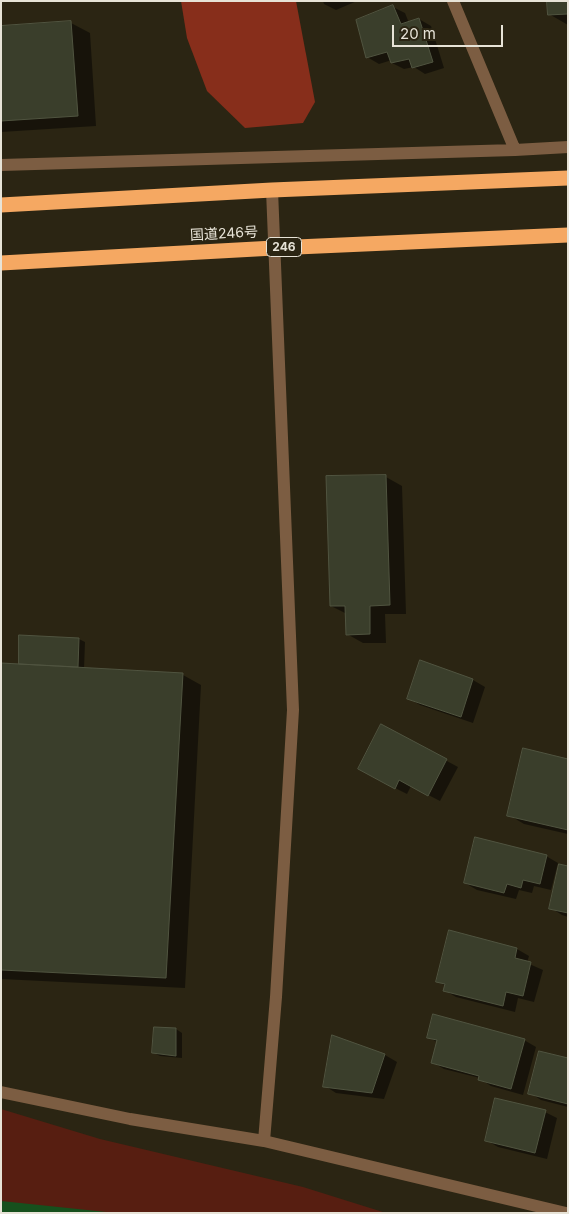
<!DOCTYPE html>
<html>
<head>
<meta charset="utf-8">
<style>
	body { margin:0 }
	#map { position:relative; width:569px; height:1214px; overflow:hidden; background:#2b2513; font-family:Inter,sans-serif }
	canvas { display:block }
	.frame { position:absolute; inset:0; border:2px solid #e7e3d7; pointer-events:none }
	.scale { position:absolute; left:392px; top:25px; width:111px; height:22px; box-sizing:border-box; border:2px solid #e7e3d7; border-top:0; padding-left:6px; font-size:15px; line-height:18px; white-space:nowrap; color:#e7e3d7; -webkit-text-stroke:4px #2b2513; paint-order:stroke }
</style>
</head>
<body>
<div id="map">
<canvas width="569" height="1214"></canvas>
<div class="frame"></div>
<div class="scale">20 m</div>
</div>
<script>
const context = document.querySelector('canvas').getContext('2d');
context.lineJoin = 'round';
function paint(path, color) { context.fillStyle = color; context.fill(path, 'evenodd'); }
function stroke(path, color, width, dash) { context.strokeStyle = color; context.lineWidth = width; context.lineCap = dash ? 'butt' : 'round'; context.setLineDash(dash || []); context.stroke(path); }
function write(font, color, halo, rows, align = 'center') {
  context.font = font + ' Inter,"Noto Sans JP",sans-serif'; context.lineWidth = 4; context.setLineDash([]); context.textBaseline = 'middle'; context.strokeStyle = halo; context.fillStyle = color; for (const [text, x, y, turn = 0] of rows) {
    context.save(); context.translate(x, y); context.rotate((+turn || 0) * Math.PI / 180); context.textAlign = isNaN(turn) ? turn : align; if (halo) context.strokeText(text, 0, 0); context.fillText(text, 0, 0); context.restore();
  }
}
const green = new Path2D(`
	M1,1109l99,30 203,48 83,26h-385z`);
const forest = new Path2D(`
	M181,1h115l19,101 -12,21 -58,5 -38,-37 -20,-53z`);
const water = new Path2D(`
	M1,1201l115,12h-115z`);
const shadow = new Path2D(`
	M323,1h34l-21,9 -12,-6z
	M568,1v24l-19,-11z
	M393,7l12,6 4,10 10,-4 12,7 13,42 -19,6 -11,-7 -10,2 -12,-6v-3l-13,4 -12,-7z
	M71,23l19,10 6,93 -95,6v-105z
	M386,477l16,9 4,128h-21l1,29h-23l-16,-9v-20l-16,-8z
	M21,636l58,3 6,3 -1,27 99,6 18,10 -16,303 -184,-9v-315l19,1z
	M421,662l52,18 12,7 -12,36 -53,-18 -12,-7z
	M382,726l76,41 -18,34 -29,-15 -4,8 -36,-18z
	M568,760v74l-44,-10 -15,-9z
	M546,856l12,7 -7,27 -17,-4 -2,7 -13,-3 -3,9 -39,-9 -12,-7z
	M568,867v50l-6,-2 -11,-7z
	M450,931l67,18 12,7 -2,7 16,7 -9,32 -16,-4 -3,14 -59,-15 -12,-7 2,-4 -9,-5z
	M176,1029l6,4v25l-22,-2 -6,-3z
	M333,1037l52,18 12,7 -13,37 -48,-6 -11,-7z
	M428,1037l96,3 12,7 -13,48 -32,-9 -11,-7v-1l-36,-9 -12,-7 5,-20z
	M568,1059v48l-27,-7 -11,-7z
	M545,1112l12,6 -10,41 -49,-12 -12,-7z`);
const building = new Path2D(`
	M547,1h21v13l-20,1z
	M393,5l8,19 18,-6 14,44 -21,6 -3,-9 -18,4 -4,-11 -21,6 -10,-38z
	M71,21l7,95 -77,5v-95z
	M386,475l4,130 -20,1v28l-24,1 -1,-29h-15l-4,-130z
	M19,635l60,3 -1,29 -59,-3z
	M420,660l53,19 -12,38 -54,-18z
	M1,663l182,10 -17,305 -165,-8z
	M381,724l66,35 -19,37 -29,-16 -4,9 -37,-20z
	M523,748l45,11v71l-61,-14z
	M475,837l72,18 -7,29 -17,-4 -2,8 -14,-4 -3,9 -40,-10z
	M559,864l9,2v47l-19,-4z
	M449,930l68,18 -2,10 16,4 -8,34 -17,-4 -3,14 -60,-15 2,-7 -9,-2z
	M433,1014l92,25 -14,50 -33,-9 1,-4 -48,-13 6,-23 -10,-2z
	M154,1027l22,1v28l-24,-3z
	M332,1035l53,19 -13,39 -49,-6z
	M539,1051l29,7v46l-40,-10z
	M495,1098l51,12 -11,43 -50,-12z`);
const minor = new Path2D(`
	M453,1l62,149
	M1,165l514,-15 53,-3
	M1,1092l129,27 134,22 302,72
	M264,1141l12,-144 17,-287 -21,-520`);
const highway = new Path2D(`
	M1,205l271,-15 296,-12
	M1,263l273,-15 294,-13`);
const shields = [
	[284,247,35]
];
const shieldNames = [
	["246",284,247]
];
const streetNames = [
	["国道246号",224,234,-3]
];
paint(green, '#571e11');
paint(forest, '#872e1b');
paint(water, '#16501d');
paint(shadow, '#0007');
paint(building, '#3a3e2b');
stroke(building, '#505440', 1);
stroke(minor, '#7c5d42', 12);
stroke(highway, '#f5a862', 15);
for (const [x, y, w] of shields) { const box = new Path2D(); box.roundRect(x - w / 2, y - 9.5, w, 19, 4); context.fillStyle = '#2b2513'; context.fill(box); stroke(box, '#e7e3d7', 1); }
write('bold 12px', '#e7e3d7', null, shieldNames);
write('14px', '#e7e3d7', '#2b2513', streetNames);
</script>
</body>
</html>
